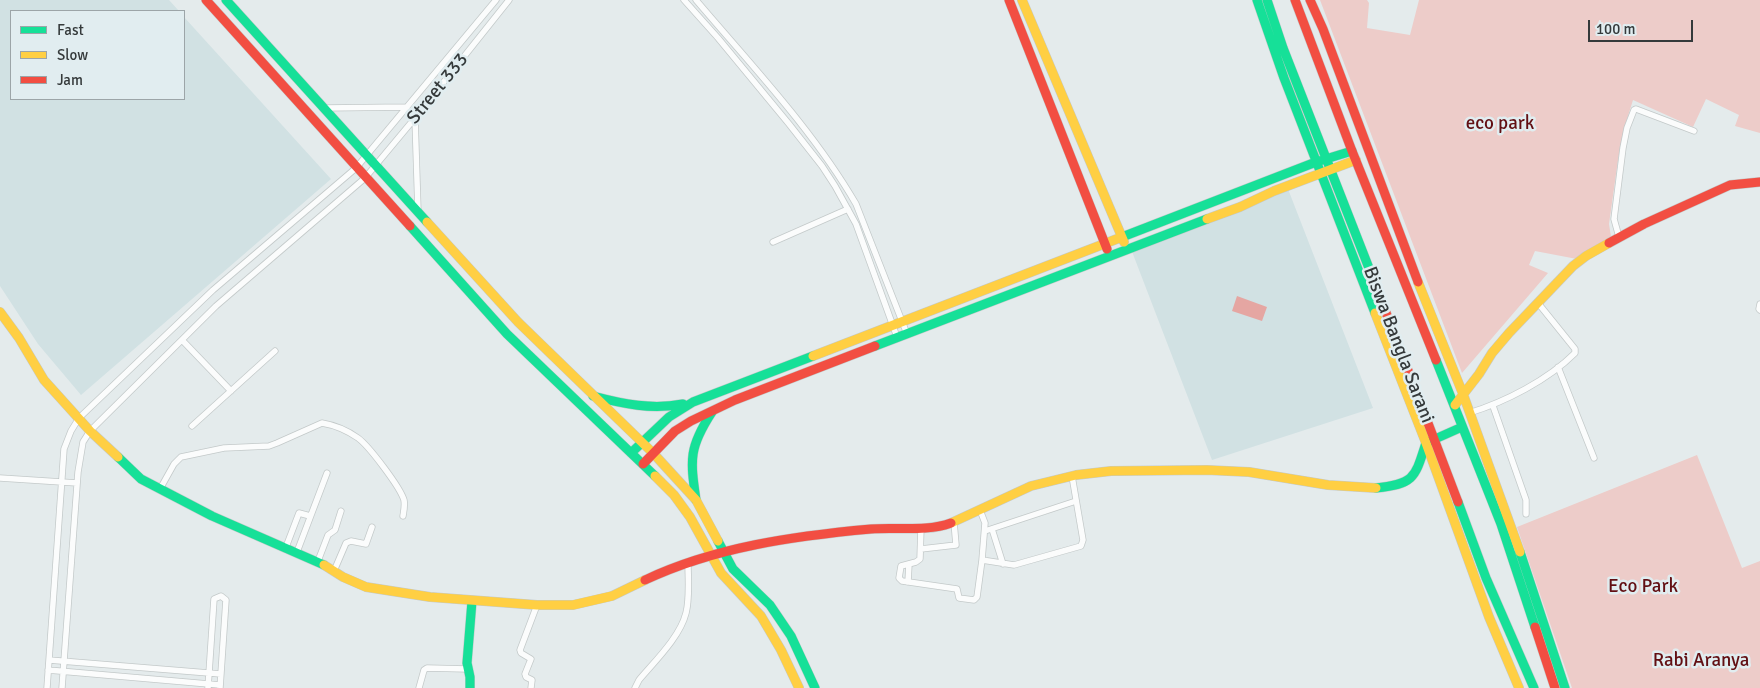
<!DOCTYPE html>
<html>
<head>
<meta charset="utf-8">
<style>
	body { margin:0 }
	#map { position:relative; width:1760px; height:688px; overflow:hidden; background:#e4ebec; font-family:Signika,sans-serif }
	canvas { display:block }
	.legend { position:absolute; left:10px; top:10px; width:175px; height:90px; box-sizing:border-box; background:#e1edf0; border:1px solid #9ca5a8; margin:0; padding:6px 9px; list-style:none; font-size:15px; color:#353a3b }
	.legend li { display:flex; align-items:center; gap:10px; height:25px }
	.legend b { width:25px; border:1px solid #9ca5a8 }
	.scale { position:absolute; left:1588px; top:20px; width:105px; height:22px; box-sizing:border-box; border:2px solid #353a3b; border-top:0; padding-left:6px; font-size:15px; line-height:18px; white-space:nowrap; color:#353a3b; -webkit-text-stroke:4px #e1edf0; paint-order:stroke }
</style>
</head>
<body>
<div id="map">
<canvas width="1760" height="688"></canvas>
<ul class="legend">
<li><b style="height:6px;background:#16e098"></b>Fast</li>
<li><b style="height:6px;background:#ffcf43"></b>Slow</li>
<li><b style="height:6px;background:#f24e42"></b>Jam</li>
</ul>
<div class="scale">100 m</div>
</div>
<script>
const context = document.querySelector('canvas').getContext('2d');
context.lineJoin = 'round';
function paint(path, color) { context.fillStyle = color; context.fill(path, 'evenodd'); }
function stroke(path, color, width, dash) { context.strokeStyle = color; context.lineWidth = width; context.lineCap = dash ? 'butt' : 'round'; context.setLineDash(dash || []); context.stroke(path); }
function write(font, color, halo, rows, align = 'center') {
  context.font = font + ' Signika,sans-serif'; context.lineWidth = 5; context.setLineDash([]); context.textBaseline = 'middle'; context.strokeStyle = halo; context.fillStyle = color; for (const [text, x, y, turn = 0] of rows) {
    context.save(); context.translate(x, y); context.rotate((+turn || 0) * Math.PI / 180); context.textAlign = isNaN(turn) ? turn : align; if (halo) context.strokeText(text, 0, 0); context.fillText(text, 0, 0); context.restore();
  }
}
const built = new Path2D(`
	M0,0h169l10,11h-168v88h173v-82l147,162 -250,216 -43,-51 -38,-58z
	M1288,189l85,219 -161,52 -81,-211z`);
const green = new Path2D(`
	M1320,0h47l2,3 -2,25 43,7 9,-35h341v133l-25,-7 4,-11 -33,-16 -13,28 -60,-27 -9,29 -6,31 -9,64 2,13 -34,22 -42,-8 -6,14 19,8 -86,100z
	M1697,455l45,113 18,-7v127h-188l-55,-161z`);
const water = new Path2D(`
	M1237,296l30,11 -5,14 -30,-10z`);
const street = new Path2D(`
	M684,0l34,38 71,86 33,42 13,20 21,38 41,113
	M696,0c56,66 117,130 160,204l51,130
	M324,108l83,-1
	M415,118l3,93
	M1619,237l-5,-18 9,-71 4,-20 7,-18 2,-1 58,22
	M773,242l75,-33
	M1760,304l-1,5 1,1
	M182,340l49,51
	M1558,367l36,91
	M1493,406l33,94v14
	M1469,413c36,-11 79,-33 106,-60v-4l-37,-46
	M192,426l83,-75
	M0,478l77,5
	M160,489l14,-25 7,-7 43,-9 45,-2 8,-3 45,-20c12,2 26,8 36,15 11,8 42,49 46,62 1,6 0,10 -1,16
	M980,510l5,13 -3,37 32,5 67,-19 2,-6 -11,-64
	M921,528l-1,31 -4,3 -15,4 -2,12 3,3 55,8 2,9 15,2 3,-3 5,-37
	M992,529l11,35
	M985,531l91,-30
	M286,547l13,-34 11,3
	M921,549l35,-4 -2,-23
	M297,552l30,-79
	M318,561l10,-26 7,-5 6,-19
	M334,571l12,-28 5,-2 15,3 6,-17
	M908,582l1,-18
	M49,660l172,14
	M48,670l172,15
	M47,688l17,-239 7,-18 8,-13 134,-128 143,-122 140,-168
	M62,688l16,-216 5,-30 7,-11 126,-125 149,-128 50,-60 94,-118
	M208,688l6,-89 7,-3 5,4 -6,88
	M419,688l5,-18 3,-2 40,1
	M531,688l1,-8 -6,-3 -1,-3 6,-15 -10,-6 -1,-3 17,-45
	M635,688l4,-8c16,-19 41,-43 47,-67 4,-15 2,-35 2,-51`);
const fast = new Path2D(`
	M226,0l201,222
	M1257,0l27,78 91,235
	M1267,0l16,48 91,233
	M410,226l97,108 148,142
	M1122,237l194,-75 36,-11
	M875,346l332,-127
	M1436,360l65,164 34,103
	M593,396c30,8 59,14 90,8
	M631,453l38,-36 24,-15 120,-46
	M118,457l23,22 71,37 112,49
	M1376,488c39,-4 39,-11 50,-45l36,-16
	M696,500c-6,-41 -7,-53 16,-88
	M1458,502l28,76 48,110
	M718,541l15,28 37,36 21,31 24,52
	M1520,552l45,136
	M470,688v-11l-3,-14 5,-62`);
const slow = new Path2D(`
	M1022,0l102,242
	M1207,219l33,-12 34,-16 82,-31
	M427,222l91,100 135,131 43,47 22,41
	M1418,282l45,112 57,158
	M0,312l19,26 25,42 46,51 28,26
	M1375,313l51,130 63,174 30,71
	M813,356l309,-119
	M1455,405l24,-31 13,-21 17,-20 64,-67 13,-10 23,-13
	M655,476l19,19 16,22 31,56 40,43 20,34 18,38
	M951,523l80,-37 45,-11 35,-4 96,-1 42,2 79,13 48,3
	M324,565l19,12 23,10 64,10 107,8h36l39,-9 33,-16`);
const jam = new Path2D(`
	M206,0l204,226
	M1009,0l98,249
	M1295,0l57,151 84,209
	M1310,0l13,29 95,253
	M1609,243l35,-19 86,-39 30,-3
	M1374,281l84,221
	M643,464l32,-33 16,-10 44,-21 140,-54
	M645,580c70,-33 149,-44 226,-51 26,-2 56,3 80,-6
	M1535,627l20,61`);
const streetNames = [
	["Street 333",438,89,-51],
	["Biswa Bangla Sarani",1398,345,69]
];
const parkNames = [
	["eco park",1500,124],
	["Eco Park",1643,587],
	["Rabi Aranya",1701,661]
];
paint(built, '#d1e1e3');
paint(green, '#edccc9');
paint(water, '#e5a6a2');
stroke(street, '#c3c9c9', 7);
stroke(fast, '#c3c9c9', 10);
stroke(slow, '#c3c9c9', 10);
stroke(jam, '#c3c9c9', 10);
stroke(street, '#fbfcfc', 5.5);
stroke(fast, '#16e098', 9);
stroke(slow, '#ffcf43', 9);
stroke(jam, '#f24e42', 9);
write('19px', '#353a3b', '#e1edf0', streetNames);
write('19px', '#620f13', '#e1edf0', parkNames);
</script>
</body>
</html>
